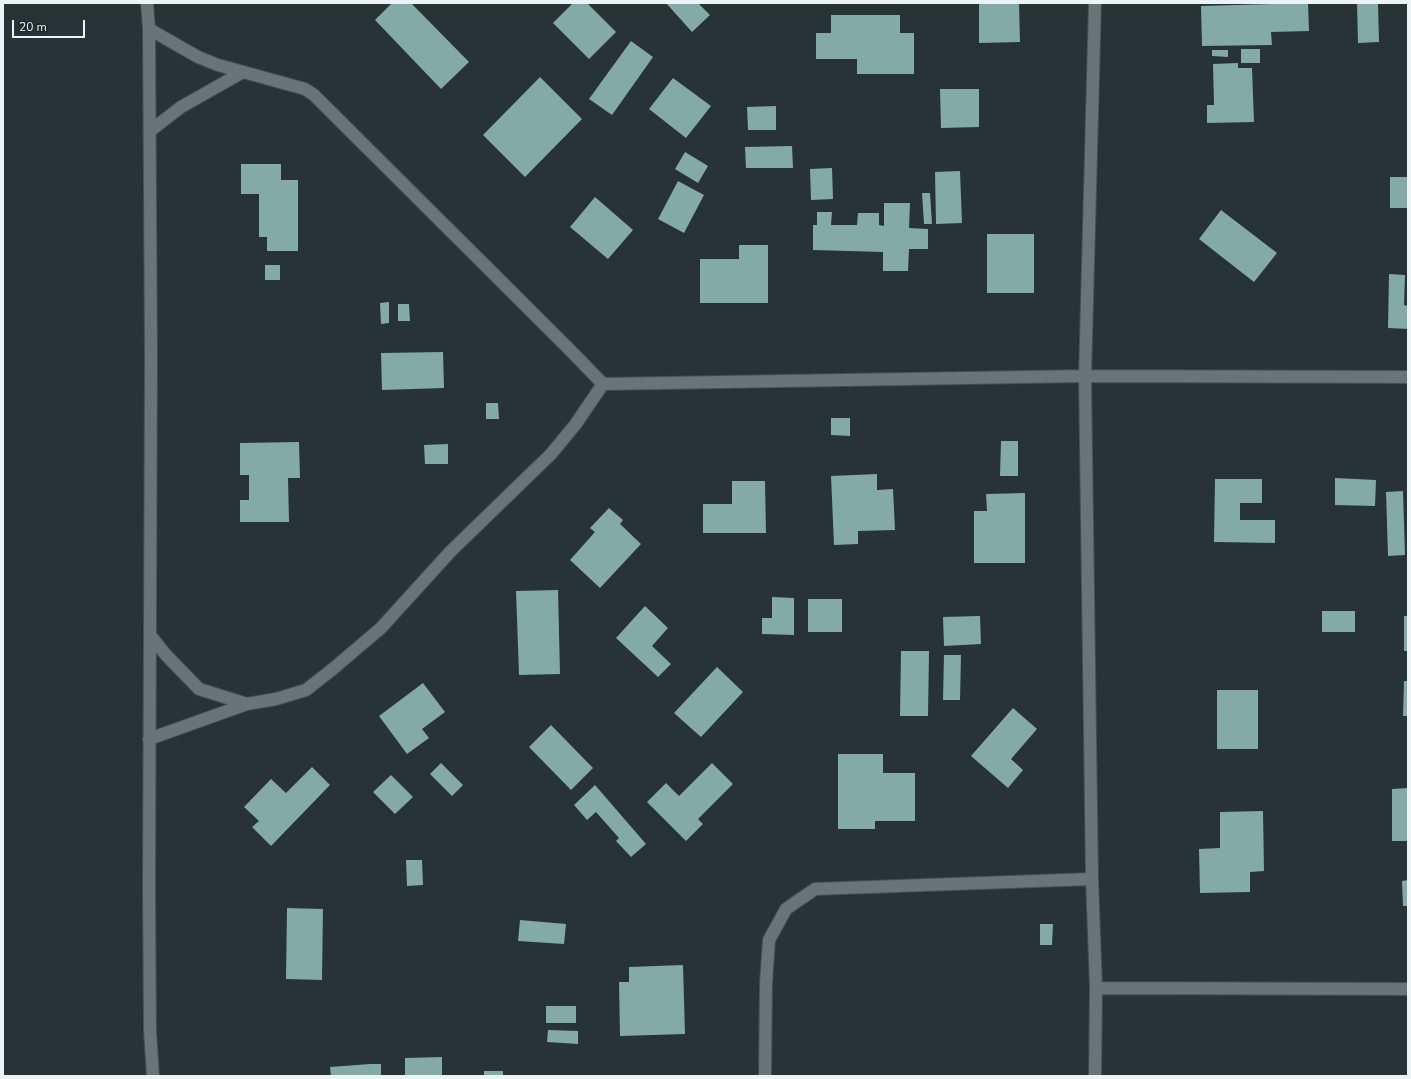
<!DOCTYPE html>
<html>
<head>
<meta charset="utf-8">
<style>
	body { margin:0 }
	#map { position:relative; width:1411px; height:1079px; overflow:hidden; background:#283335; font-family:"Nunito Sans",sans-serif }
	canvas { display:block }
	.frame { position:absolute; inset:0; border:4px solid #ecf3f4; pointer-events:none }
	.scale { position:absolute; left:12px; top:20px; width:73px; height:18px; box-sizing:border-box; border:2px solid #ecf3f4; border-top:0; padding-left:5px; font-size:12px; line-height:14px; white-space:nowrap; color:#ecf3f4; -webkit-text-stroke:3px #1f292b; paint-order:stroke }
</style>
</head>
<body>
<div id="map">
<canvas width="1411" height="1079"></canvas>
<div class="frame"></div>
<div class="scale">20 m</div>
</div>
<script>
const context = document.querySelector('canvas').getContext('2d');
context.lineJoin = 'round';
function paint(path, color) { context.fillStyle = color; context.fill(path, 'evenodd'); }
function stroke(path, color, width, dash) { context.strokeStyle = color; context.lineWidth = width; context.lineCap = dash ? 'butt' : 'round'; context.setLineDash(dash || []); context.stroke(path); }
const building = new Path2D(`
	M392,3h19l58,59 -28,27 -66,-69z
	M573,3h14l29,29 -27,27 -36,-36z
	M666,3h32l12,12 -18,17z
	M979,3h40l1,39 -41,1z
	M1308,3l1,28 -38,1 1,13 -70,1 -1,-40z
	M1357,3h21l1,39 -21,1z
	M831,15h69v18h14v41h-57v-15h-41v-26h15z
	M631,41l22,16 -41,58 -23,-16z
	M1241,49h19v14h-19z
	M1212,50h16v7l-16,-1z
	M1238,63v5h14l2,54 -47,1v-18h7l-1,-41z
	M540,77l42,42 -57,58 -42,-42z
	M673,78l38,28 -25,32 -37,-29z
	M940,89h39v38l-38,1z
	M776,106v24h-28l-1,-23z
	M792,146l1,22h-47l-1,-21z
	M685,152l23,14 -10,17 -23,-14z
	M241,164h40v16h17v71h-31v-14h-8v-43h-18z
	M832,168l1,31 -22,1 -1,-31z
	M960,171l2,52 -26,1 -1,-52z
	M1390,177h18v31h-18z
	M678,181l26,14 -20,38 -26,-14z
	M922,193h8l2,31h-8z
	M595,197l38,33 -25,29 -38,-32z
	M884,203h26l-1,25 19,1v20h-19l-1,22h-25v-19l-70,-2v-25h4v-13h15l-1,13h26l1,-12h21v12l5,1z
	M1221,210l56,43 -23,29 -55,-43z
	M987,234h47v59h-47z
	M739,245h29v58h-68v-44h39z
	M265,265h15v15h-15z
	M1389,274l16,1 -1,30 4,1v23l-20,-1z
	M389,302v21l-8,1 -1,-21z
	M398,304h11l1,17h-12z
	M443,352l1,36 -62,2 -1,-37z
	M486,403h12l1,16h-13z
	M831,418h19v18l-19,-1z
	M1001,441h17v35h-18z
	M299,442l1,36h-12l1,44h-49v-22h9v-25h-9v-32z
	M448,444v20h-23l-1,-19z
	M877,474v16l16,-1 2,41 -37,1v13l-24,1 -3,-69z
	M1335,478l41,2 -1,26 -40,-1z
	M1215,479h47v24h-22v17h35v23l-61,-1z
	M732,481h33l1,52h-63v-29h29z
	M1403,491l2,64 -17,1 -2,-64z
	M1025,493v70h-51v-52h13l-1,-17z
	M609,508l14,12 -3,4 21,20 -41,44 -30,-28 25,-28 -5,-4z
	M558,590l2,84 -41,1 -3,-84z
	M772,597l22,1v37l-32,-1v-16h10z
	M808,599h34v33h-34z
	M645,606l23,22 -16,18 19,18 -13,13 -42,-39z
	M1322,611h33v21h-33z
	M980,616l1,28 -37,2 -1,-29z
	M1404,616h4v35h-4z
	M901,651h28l-1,65h-28z
	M944,655h17l-1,45h-17z
	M717,667l26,25 -42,45 -27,-24z
	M1404,681h4v35h-5z
	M423,683l22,29 -23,17 7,9 -22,16 -28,-38z
	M1217,690h41v59h-41z
	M1013,708l24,21 -26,30 12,11 -15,18 -37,-32z
	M551,725l42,43 -22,22 -42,-43z
	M838,754h45v19h32v48h-40v8h-37z
	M441,763l22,22 -11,11 -22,-22z
	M712,763l21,21 -35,35 5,5 -17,17 -39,-39 19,-19 13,13z
	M312,767l18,18 -59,61 -19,-19 7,-6 -15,-14 27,-28 15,14z
	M391,775l22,22 -18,17 -22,-22z
	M595,785l51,59 -15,13 -15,-16 3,-3 -23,-26 -9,8 -13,-15z
	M1408,788v53h-16v-52z
	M1263,811l1,60 -14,1v20l-50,1 -1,-44 21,-1v-36z
	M406,860h16l1,25 -16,1z
	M1408,880v26h-5l-1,-25z
	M287,908l36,1 -1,71 -36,-1z
	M520,920l46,4 -2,20 -46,-3z
	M1040,924h13l-1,21h-12z
	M683,965l2,69 -65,2 -1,-54h10v-15z
	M546,1006h30v17h-30z
	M548,1030l30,1v13l-31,-2z
	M442,1057v19h-37v-18z
	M370,1064h11v12h-50l-1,-9z
	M484,1071h19v5h-19z`);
const minor = new Path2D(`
	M147,3l2,26 2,329 -2,531 1,142 3,45
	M149,29l49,28 20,8 87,24 9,6 255,254 34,35 482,-8 323,1
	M150,131l31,-24 62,-35
	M150,635l16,20 33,34 48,15
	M149,739l98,-35 29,-5 30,-9 28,-22 47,-40 69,-76 101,-98 24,-29 28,-41
	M1096,988l312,1
	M765,1076l1,-93 3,-43 17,-31 29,-20 277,-10
	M1095,1076l1,-88 -4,-109 -7,-503 10,-373`);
paint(building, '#83aaa5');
stroke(minor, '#464f50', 14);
stroke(minor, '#687476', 12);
</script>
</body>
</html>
